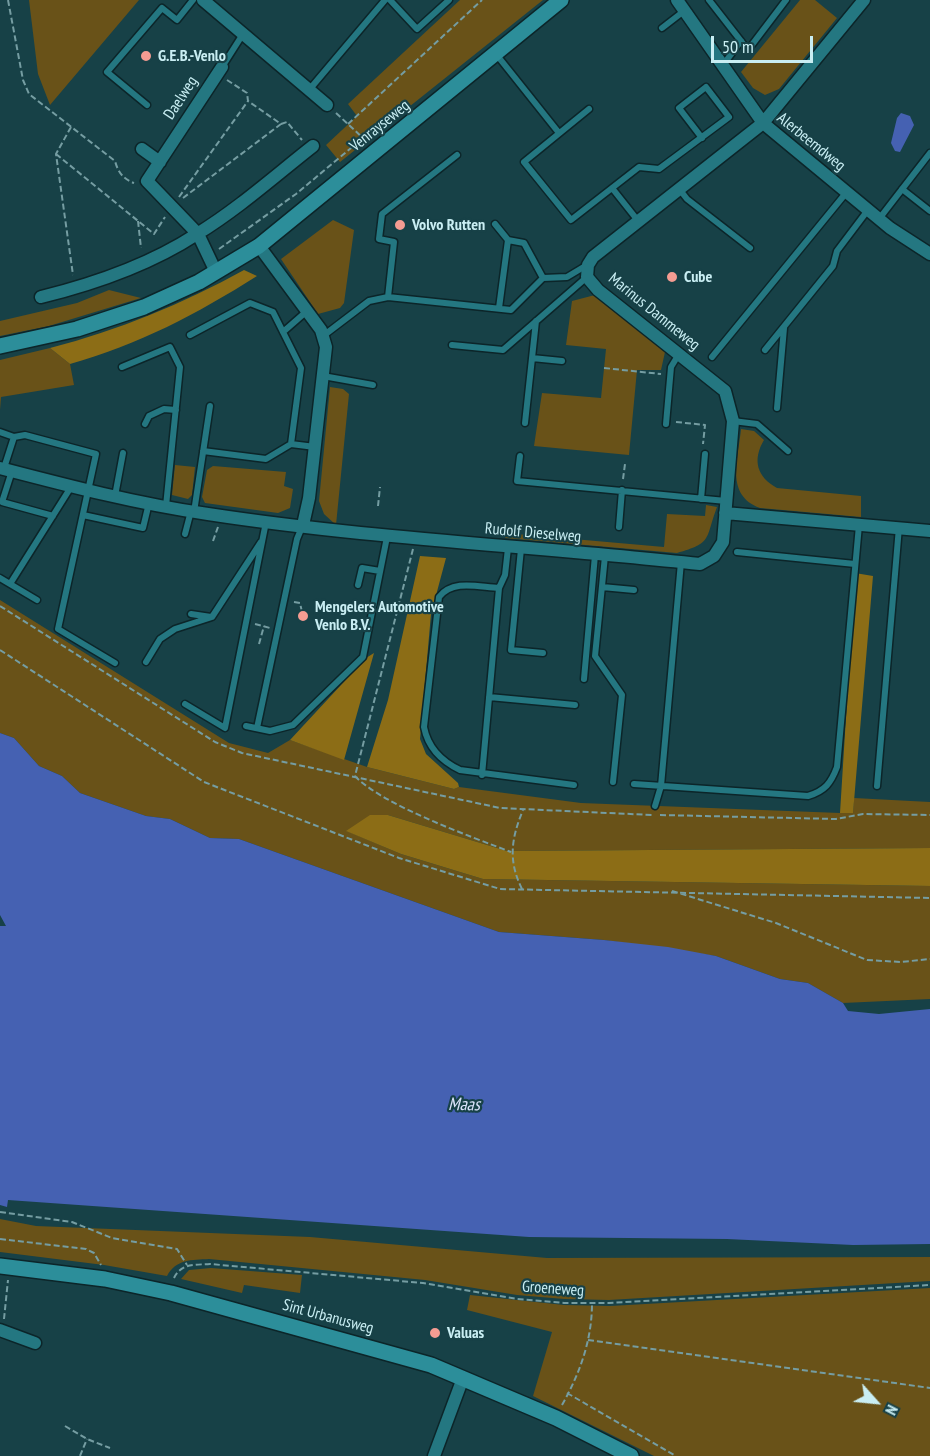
<!DOCTYPE html>
<html>
<head>
<meta charset="utf-8">
<style>
	body { margin:0 }
	#map { position:relative; width:930px; height:1456px; overflow:hidden; background:#174147; font-family:"PT Sans Narrow",sans-serif }
	canvas { display:block }
	.north { position:absolute; left:846px; top:1372px; width:60px; height:60px; -webkit-text-stroke:4px #174147; paint-order:stroke; rotate:117deg; font-size:16px; font-weight:700; line-height:24px; text-align:center; color:#c9eef3 }
	.north::after { content:''; display:block; margin:auto; width:21px; height:27px; background:#c9eef3; clip-path:polygon(50% 0,100% 100%,50% 72%,0 100%) }
	.scale { position:absolute; left:711px; top:36px; width:102px; height:27px; box-sizing:border-box; border:3px solid #c9eef3; border-top:0; padding-left:8px; font-size:18px; line-height:21px; white-space:nowrap; color:#c9eef3; -webkit-text-stroke:4px #174147; paint-order:stroke }
</style>
</head>
<body>
<div id="map">
<canvas width="930" height="1456"></canvas>
<div class="north">N</div>
<div class="scale">50 m</div>
</div>
<script>
const context = document.querySelector('canvas').getContext('2d');
context.lineJoin = 'round';
function paint(path, color) { context.fillStyle = color; context.fill(path, 'evenodd'); }
function stroke(path, color, width, dash) { context.strokeStyle = color; context.lineWidth = width; context.lineCap = dash ? 'butt' : 'round'; context.setLineDash(dash || []); context.stroke(path); }
function write(font, color, halo, rows, align = 'center') {
  context.font = font + ' "PT Sans Narrow",sans-serif'; context.lineWidth = 4.5; context.setLineDash([]); context.textBaseline = 'middle'; context.strokeStyle = halo; context.fillStyle = color; for (const [text, x, y, turn = 0] of rows) {
    context.save(); context.translate(x, y); context.rotate((+turn || 0) * Math.PI / 180); context.textAlign = isNaN(turn) ? turn : align; if (halo) context.strokeText(text, 0, 0); context.fillText(text, 0, 0); context.restore();
  }
}
const green = new Path2D(`
	M29,0h110l-89,105 -12,-31z
	M460,0h83l-203,162 -14,-17 31,-29 -9,-12z
	M800,0h15l22,18 -58,71 -14,6 -12,-7 -12,-16z
	M333,220l21,10 -10,73 -4,5 -22,6 -37,-55z
	M109,290l32,8 -92,28 -49,10v-15l77,-18z
	M595,295l70,57 -4,18h-24l-8,85 -95,-9 8,-53 59,5 5,-49 -40,-4 6,-44z
	M50,348l20,16 4,21 -73,12 -1,13v-50z
	M330,387l13,2 6,5 -13,131 -12,-11 -5,-13z
	M741,429l13,2 10,9c-12,20 -7,37 13,48l84,8v21l-101,-9c-35,-13 -22,-48 -19,-79z
	M175,465l20,2 -3,28 -4,4 -16,-4z
	M213,466l73,6 -2,14 9,3 -3,19 -12,5 -73,-10 -3,-6 5,-27z
	M706,505l11,2c-12,32 -4,36 -40,46l-172,-15v-5l159,14 3,-33 38,2z
	M0,600l229,143 39,10 22,-13 77,27 87,22 5,-2 122,16 259,10h13l1,-15 76,4v46l-423,3 -119,-36 -41,16 54,23 82,25 447,7v113l-87,4 -35,-20 -28,-4 -64,-23 -112,-16 -105,-8 -260,-93 -29,-1 -40,-19 -24,-3 -66,-23 -18,-17 -23,-10 -25,-28 -14,-5z
	M0,1219l36,7 274,11 237,21 383,-1v24l-321,19 -45,-1 -47,-4 -92,-15 -216,-21c-17,1 -33,0 -42,17l-63,-11 -104,-13z
	M211,1268l91,7 -2,18 -56,-8 -2,8 -61,-14 8,-9z
	M930,1288v168h-276l-121,-60 19,-64 -85,-22 3,-15 94,10 46,1z`);
const forest = new Path2D(`
	M244,270l13,6c-60,38 -119,69 -187,88l-20,-16c69,-18 132,-44 194,-78z
	M420,556l26,2 -15,56 -11,125 6,15 32,29 1,4 -5,2 -87,-22 21,-67z
	M855,573l18,3 -20,237h-13z
	M374,653l-30,107 -54,-20 76,-82z
	M370,815h18l119,36 423,-3v38l-447,-7 -82,-25 -55,-23z`);
const water = new Path2D(`
	M901,113l9,3 4,9 -14,27 -5,-1 -4,-8 6,-25z
	M0,733l14,5 25,28 23,10 18,17 66,23 24,3 40,19 29,1 260,93 105,8 64,7 48,9 64,23 28,4 35,20 5,8 31,3 51,-5v235l-77,1 -126,-6 -198,-2 -521,-37 -1,7 -7,-2v-279h6l-6,-11z`);
const path = new Path2D(`
	M8,0l15,80 6,14 86,67c3,11 8,18 19,22
	M227,80l20,13 1,8 33,23 6,-2 15,18
	M336,113l27,25
	M348,124l134,-124
	M71,127l-15,27 17,121
	M56,154l98,80 11,-17
	M179,197l69,-96
	M183,198l98,-74
	M138,221l3,27
	M219,249l77,-55 67,-56
	M604,368l57,6
	M676,422l29,3 -2,19
	M623,479l2,-15
	M378,506l2,-19
	M213,541l5,-14
	M413,549l-58,227c27,29 117,61 156,76
	M294,602l6,1 2,9
	M0,606l215,136 27,11 258,55 152,7
	M255,624l15,4
	M259,644l5,-18
	M0,650l204,132 195,76 101,31 430,9
	M660,815l176,4 27,-5 67,1
	M522,889c-14,-28 -11,-50 1,-79
	M672,891l104,32 91,37 34,2 29,-3
	M0,1212l72,10 40,16 65,11 10,16
	M0,1239l86,10 8,4 7,12
	M174,1278c7,-15 21,-13 36,-14l213,19 94,16 47,4h45l321,-18
	M4,1319l4,-39
	M588,1340l342,48
	M567,1393l109,63
	M562,1405c18,-32 30,-65 30,-102
	M65,1426l22,13 23,9
	M80,1456l7,-17`);
const lane = new Path2D(`
	M390,0l27,29 32,-29
	M709,0l39,50 38,-50
	M662,28l22,-17
	M496,54l63,79
	M723,65l18,-24
	M222,67l21,-33
	M309,90l76,-90
	M147,105l-40,-33 55,-64 15,12 16,-20
	M589,109l-65,53 47,58 68,-53 20,2 70,-52 -23,-30 -27,21 23,30
	M457,155l-75,59 -3,25 15,3 -6,55 123,13 32,-32 24,-1 20,-12
	M612,188l27,34
	M902,189l28,22
	M680,190l7,9 63,49
	M879,219l51,-66
	M495,224l13,16 16,3 19,35
	M499,308l9,-68
	M283,332l24,-21
	M190,335l60,-32 23,9 28,56 -10,76
	M323,336l46,-35 19,-4
	M452,345l51,5 84,-73
	M765,350l68,-84 4,-15 31,-41
	M712,357l134,-164
	M532,358l30,3
	M122,367l48,-20 10,20 -14,139
	M323,376l50,9
	M777,408l7,-80
	M733,421l24,3 31,27
	M525,423l11,-102
	M145,424l4,-8 15,-7 12,1
	M666,424l5,-57 8,-13
	M0,432l14,5 -10,31
	M14,437l11,-2 71,19 -38,175 57,34
	M203,451l63,8 25,-15 24,3
	M520,456l-3,25 209,20
	M12,471l-10,31 51,14
	M115,496l8,-43
	M701,499l4,-45
	M194,512l16,-106
	M83,515l60,13 6,-25
	M619,527l3,-37
	M185,534l6,-23
	M521,549l-10,101 32,3
	M737,552l118,12
	M605,556l-10,100 27,39 -9,87
	M0,578l37,22
	M10,584l61,-97
	M358,585l4,-17 18,3
	M602,587l32,3
	M499,588c-21,-1 -46,-9 -60,9l-15,130c4,21 17,34 36,43l114,15
	M191,614l20,3
	M146,662l14,-23 15,-10 37,-12 49,-75
	M584,679l11,-124
	M489,697l86,8
	M185,704l40,24 41,-206
	M246,726l24,5 23,-6 70,-68 24,-120
	M257,728l40,-189 5,-12
	M482,775l17,-187 6,-13 3,-27
	M634,784l174,12c17,-5 23,-13 29,-29l22,-242
	M877,786l22,-259
	M655,806l6,-20 20,-224`);
const street = new Path2D(`
	M203,0l124,105
	M677,0l86,123 127,105 40,26
	M142,149l18,13
	M259,246l62,84 5,17 -17,151 -6,27
	M216,272l-18,-38 -51,-53 75,-114
	M41,297c53,-13 110,-33 156,-63 41,-25 79,-59 116,-88
	M0,468c69,18 138,36 208,46 163,25 328,32 492,50l14,-8 9,-14 10,-121 -8,-30 -127,-101 -11,-13 1,-12 5,-8 170,-134 101,-123
	M725,513l205,18
	M0,1330l35,13
	M434,1456l29,-78`);
const secondary = new Path2D(`
	M0,346l77,-17 67,-22 55,-25 60,-36 302,-246
	M0,1266l105,13 66,14 260,72 125,53 75,38`);
const markers = [
	[146,56,6,"#f59c92"],
	[400,225,6,"#f59c92"],
	[672,277,6,"#f59c92"],
	[303,616,6,"#f59c92"],
	[435,1333,6,"#f59c92"]
];
const poiNames = [
	["G.E.B.-Venlo",158,56],
	["Volvo Rutten",412,225],
	["Cube",684,277],
	["Mengelers Automotive",315,607],
	["Venlo B.V.",315,625],
	["Valuas",447,1333]
];
const streetNames = [
	["Daelweg",181,98,-57],
	["Venrayseweg",380,126,-39],
	["Alerbeemdweg",811,142,39],
	["Marinus Dammeweg",654,312,39],
	["Rudolf Dieselweg",533,533,5],
	["Groeneweg",553,1289,4],
	["Sint Urbanusweg",328,1317,15]
];
const waterNames = [
	["Maas",464,1105,1]
];
paint(green, '#695218');
paint(forest, '#8c6d16');
paint(water, '#4561b2');
stroke(lane, '#0c2529', 9);
stroke(street, '#0c2529', 15);
stroke(secondary, '#0c2529', 18);
stroke(path, '#759da2', 2, [6, 3]);
stroke(lane, '#247781', 6);
stroke(street, '#247781', 12);
stroke(secondary, '#2c8e9a', 15);
for (const [x, y, r, color] of markers) { const dot = new Path2D(); dot.arc(x, y, r, 0, 2 * Math.PI); context.fillStyle = color; context.fill(dot); stroke(dot, '#174147', 2); }
write('bold 16px', '#c9eef3', '#174147', poiNames, 'left');
write('16px', '#c9eef3', '#174147', streetNames);
write('italic 18px', '#d9e2f9', '#174147', waterNames);
</script>
</body>
</html>
